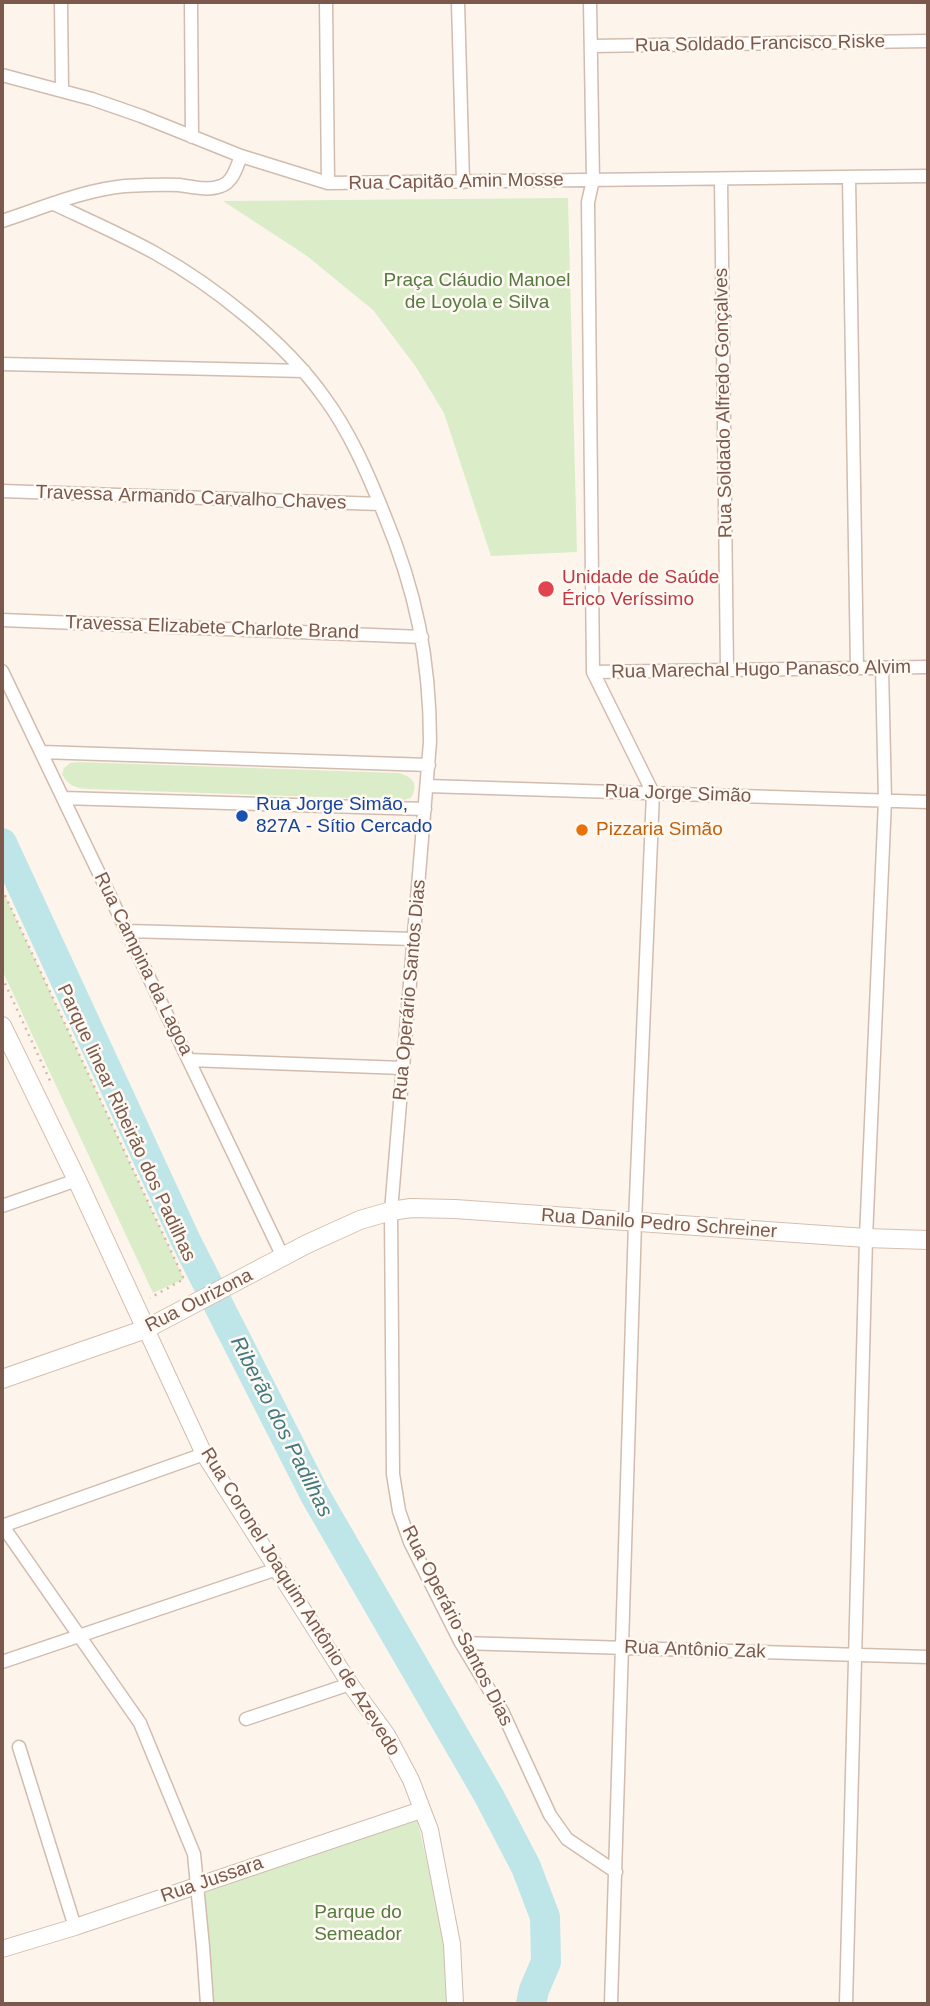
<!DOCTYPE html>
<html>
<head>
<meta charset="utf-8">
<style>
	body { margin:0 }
	#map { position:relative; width:930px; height:2006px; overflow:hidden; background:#fdf5ec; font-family:Arial,sans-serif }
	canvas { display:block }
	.frame { position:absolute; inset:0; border:4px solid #7b594c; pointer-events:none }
</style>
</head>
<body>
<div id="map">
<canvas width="930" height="2006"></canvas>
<div class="frame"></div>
</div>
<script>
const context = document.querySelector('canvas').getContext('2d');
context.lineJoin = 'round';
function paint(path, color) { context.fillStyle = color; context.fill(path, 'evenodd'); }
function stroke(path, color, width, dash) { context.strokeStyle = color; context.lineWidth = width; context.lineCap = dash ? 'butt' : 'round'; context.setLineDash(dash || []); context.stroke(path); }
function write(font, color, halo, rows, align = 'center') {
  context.font = font + ' Arial,sans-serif'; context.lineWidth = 5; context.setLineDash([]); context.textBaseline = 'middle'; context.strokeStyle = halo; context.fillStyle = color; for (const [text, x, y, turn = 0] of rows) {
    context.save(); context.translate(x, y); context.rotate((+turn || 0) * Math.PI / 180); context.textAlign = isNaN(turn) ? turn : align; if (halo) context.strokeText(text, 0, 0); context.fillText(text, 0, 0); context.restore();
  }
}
const green = new Path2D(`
	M568,198l9,354 -86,4 -47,-143 -28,-46 -43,-57 -66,-54 -84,-55z
	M78,762l321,11c14,4 20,11 12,25l-7,2 -316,-11c-12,-1 -20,-3 -26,-15l2,-6 6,-5z
	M2,889l182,390 -31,14 -151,-323z
	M417,1819l26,111 3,30 2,44h-236l-7,-115z`);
const river = new Path2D(`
	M2,843l184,398 129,254 174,301 37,71 19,50 1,45 -12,28 -3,14`);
const path = new Path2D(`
	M2,889l182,390 -34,19
	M2,977l50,108`);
const minor = new Path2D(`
	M61,2l1,89
	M191,2l1,135
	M326,2l2,181
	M458,2l5,180
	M590,2l3,178 -5,22 5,470 60,121 -18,429 -24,782
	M591,46l337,-5
	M2,75l90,24 49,17 100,40 87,27 600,-7
	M849,177l8,491
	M721,179l6,491
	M54,204c34,16 68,31 101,49 59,33 129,88 169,144 26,35 44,77 60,117 32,77 46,145 46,228l-39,469 2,263 6,37 11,31 51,101 41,68 48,104 17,24 49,33
	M2,221c40,-13 81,-31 123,-35 18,-1 37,-2 54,-1 14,2 29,6 42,1 12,-4 16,-20 20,-30
	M2,364l302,7
	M2,491l378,13
	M2,620l420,17
	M2,671l281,586
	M593,672l335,-5
	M41,752l388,13
	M427,786l501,16
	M63,798l362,11
	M127,931l287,8
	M189,1060l214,8
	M2,1206l75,-26
	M2,1525l138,198 54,131 9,93 4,57
	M2,1526l202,-72
	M461,1643l467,14
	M2,1662l275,-93
	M246,1719l104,-35
	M19,1747l56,180
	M846,2004l20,-766 19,-438 -3,-132`);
const tertiary = new Path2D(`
	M146,1329l58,125 146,230 37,51 24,45 19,50 22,114 3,60
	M2,1949l73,-22 346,-117`);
const secondary = new Path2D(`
	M2,1026l75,154 69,149
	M2,1379l144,-50 161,-85 53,-24 31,-9 20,-3 44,1 411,29 62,2`);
const markers = [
	[546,589,9,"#e0444e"],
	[242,816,7,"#1a4fb4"],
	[582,830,7,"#e8710a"]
];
const streetNames = [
	["Rua Soldado Francisco Riske",760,44,-1],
	["Rua Capitão Amin Mosse",456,182,-1],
	["Rua Soldado Alfredo Gonçalves",724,403,-91],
	["Travessa Armando Carvalho Chaves",191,498,2],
	["Travessa Elizabete Charlote Brand",212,628,2],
	["Rua Marechal Hugo Panasco Alvim",761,670,-1],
	["Rua Jorge Simão",678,794,2],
	["Rua Campina da Lagoa",143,964,64],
	["Rua Operário Santos Dias",410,990,-85],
	["Parque linear Ribeirão dos Padilhas",126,1123,65],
	["Rua Danilo Pedro Schreiner",659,1224,4],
	["Rua Ourizona",199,1301,-27],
	["Rua Coronel Joaquim Antônio de Azevedo",300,1602,58],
	["Rua Operário Santos Dias",457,1626,63],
	["Rua Antônio Zak",695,1650,2],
	["Rua Jussara",212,1880,-19]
];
const parkNames = [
	["Praça Cláudio Manoel",477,281],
	["de Loyola e Silva",477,303],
	["Parque do",358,1913],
	["Semeador",358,1935]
];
const healthNames = [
	["Unidade de Saúde",562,578],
	["Érico Veríssimo",562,600]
];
const transitNames = [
	["Rua Jorge Simão,",256,805],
	["827A - Sítio Cercado",256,827]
];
const foodNames = [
	["Pizzaria Simão",596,830]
];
const waterNames = [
	["Riberão dos Padilhas",281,1427,63]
];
paint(green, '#daedc8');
stroke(river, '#bee6e9', 30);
stroke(minor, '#d1bcaf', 15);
stroke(tertiary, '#d1bcaf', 18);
stroke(secondary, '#d7beaf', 20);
stroke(path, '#dab5a4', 2.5, [2, 5]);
stroke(minor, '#fff', 12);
stroke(tertiary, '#fff', 16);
stroke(secondary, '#fff', 18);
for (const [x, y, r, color] of markers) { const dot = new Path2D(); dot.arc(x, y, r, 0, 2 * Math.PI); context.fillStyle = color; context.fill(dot); stroke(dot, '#fff9f3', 2.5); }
write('19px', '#7b594c', '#fff9f3', streetNames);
write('19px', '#567a41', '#fff9f3', parkNames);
write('19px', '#be3a42', '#fff9f3', healthNames, 'left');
write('19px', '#164399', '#fff9f3', transitNames, 'left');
write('19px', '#c56008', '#fff9f3', foodNames, 'left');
write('italic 21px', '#3f797f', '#fff9f3', waterNames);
</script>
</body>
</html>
